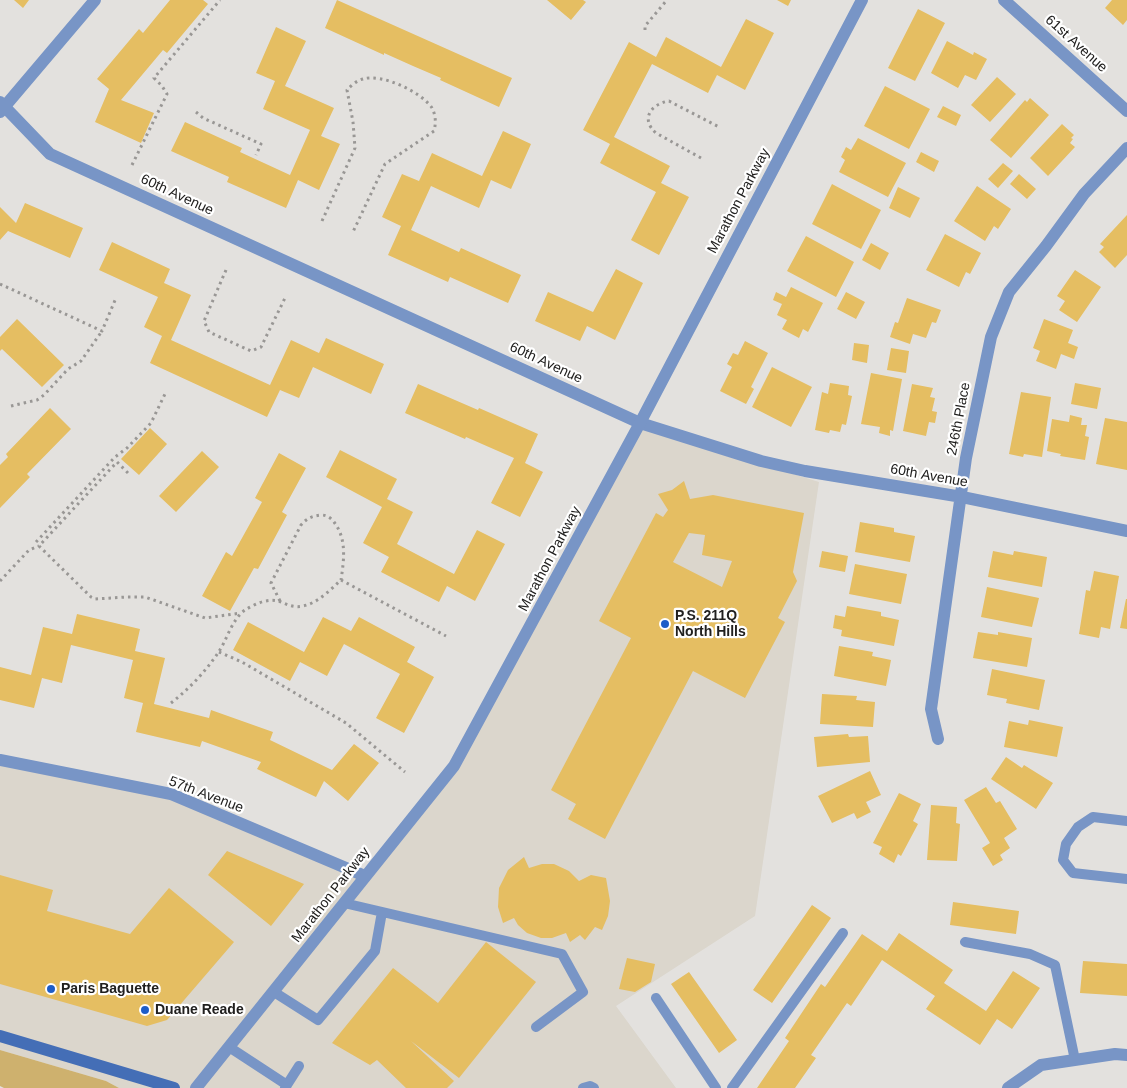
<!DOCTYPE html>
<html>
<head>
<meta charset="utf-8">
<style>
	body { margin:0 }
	canvas { display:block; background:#e3e1de }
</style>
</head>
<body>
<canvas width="1127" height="1088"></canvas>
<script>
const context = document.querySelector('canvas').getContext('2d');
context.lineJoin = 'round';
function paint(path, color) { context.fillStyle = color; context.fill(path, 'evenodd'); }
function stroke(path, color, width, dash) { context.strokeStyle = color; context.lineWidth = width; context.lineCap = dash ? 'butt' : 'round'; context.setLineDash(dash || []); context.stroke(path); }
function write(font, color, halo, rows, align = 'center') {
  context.font = font + ' Arial,sans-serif'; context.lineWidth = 4.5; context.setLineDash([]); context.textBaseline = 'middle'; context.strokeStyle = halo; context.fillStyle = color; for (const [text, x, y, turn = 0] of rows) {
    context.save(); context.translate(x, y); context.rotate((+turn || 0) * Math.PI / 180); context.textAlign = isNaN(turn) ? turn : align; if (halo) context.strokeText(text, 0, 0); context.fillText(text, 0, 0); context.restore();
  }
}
const built = new Path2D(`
	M641,427l178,55 -64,434 -139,90 60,82h-557l-13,-7 -106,-31v-289l156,26 206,90 91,-111z`);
const green = new Path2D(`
	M0,1050l106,31 13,7h-115l-4,-2z`);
const building = new Path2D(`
	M14,0h15l-6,8z
	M170,0h33l5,4 -41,49 -4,-3 -42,50 33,13 -13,30 -46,-21 14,-33 -12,-10 42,-50 4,4z
	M337,0l175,78 -13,29 -59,-27 1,-2 -28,-12 -29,-13v2l-59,-27z
	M547,0h36l3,2 -15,18z
	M777,0h14l-3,6z
	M1112,0h15v20l-4,5 -18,-17z
	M918,9l27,14 -30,58 -27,-13z
	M746,19l28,14 -29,57 -28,-15 -9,18 -56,-29 -38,73 56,29 -9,17 28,14 -30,58 -28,-15 25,-48 -56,-29 10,-19 -27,-14 46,-88 27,15 10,-20 55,30z
	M276,27l30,14 -21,45 49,22 -13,28 19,8 -21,46 -21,-10 -12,28 -59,-26 2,-5 -58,-26 14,-29 57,26 -2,4 50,23 20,-45 -47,-21 12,-28 -19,-8z
	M947,41l26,14 1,-3 13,7 -11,21 -11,-5 -7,13 -27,-15z
	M997,77l19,17 -26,28 -19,-17z
	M885,86l45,23 -21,40 -45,-23z
	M1030,98l19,17 -38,43 -21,-18 35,-40 2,2z
	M943,106l18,9 -5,11 -19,-9z
	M1062,124l12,11 -3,3 2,1 -3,4 5,4 -27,29 -18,-18z
	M503,131l28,13 -20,45 -20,-9 -12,28 -48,-22 -20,44 48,22 2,-4 60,27 -13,28 -58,-26 -2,5 -60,-27 13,-29 -19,-9 20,-43 17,7 13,-28 50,23z
	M858,138l48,25 -18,34 -49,-25 6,-12 -4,-3 5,-10 5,3z
	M921,152l18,9 -5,11 -18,-10z
	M1003,163l10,8 -15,17 -10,-9z
	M1019,174l17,15 -9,10 -17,-15z
	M832,184l49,26 -20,39 -49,-25z
	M977,186l34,23 -13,20 -4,-3 -9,15 -31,-20z
	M898,187l22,11 -10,20 -21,-10z
	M25,203l58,25 -13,30 -62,-27 -8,9v-33l16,16z
	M1127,215v40l-12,13 -16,-16 5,-5 -4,-3z
	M945,234l36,19 -11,21 -4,-2 -7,15 -33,-17z
	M806,236l48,26 -18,35 -49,-26z
	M112,242l58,27 -6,14 27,12 -20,45 99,45 21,-45 28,13 7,-15 58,26 -13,30 -58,-27 -14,31 -19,-8 -13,27 -117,-54 12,-27 -18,-9 14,-30 -59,-27z
	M871,243l18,10 -9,17 -18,-10z
	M616,269l27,14 -28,57 -28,-14 -7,15 -45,-20 13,-29 45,20z
	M1075,270l26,17 -24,35 -18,-12 6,-9 -8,-5z
	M791,287l32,16 -15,29 -5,-3 -4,9 -17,-9 5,-9 -10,-5 5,-11 -9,-4 3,-8 10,5z
	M846,292l19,10 -9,17 -19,-10z
	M907,298l34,12 -5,13 -4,-1 -6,16 -13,-4 -3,10 -20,-7 5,-15 3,1z
	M17,319l47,46 -22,22 -40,-38 -2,2v-14z
	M1044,319l29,11 -5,13 10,4 -4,12 -13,-5 -5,15 -20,-8 4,-10 -7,-3z
	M745,341l23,12 -17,34 3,2 -8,15 -26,-13 12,-24 -5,-3 6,-11 5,2z
	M854,343l15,2 -2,18 -15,-3z
	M891,348l18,3 -3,22 -19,-3z
	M772,367l40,20 -21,40 -39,-20z
	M871,373l31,6 -9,52 -3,-1v6l-11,-3 1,-6 -19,-3z
	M830,383l19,3 -1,9 4,1 -6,29 -4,-1 -2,8 -10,-2 -1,3 -14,-3 7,-38 6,2z
	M1075,383l26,5 -4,21 -26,-5z
	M418,384l60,26 1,-2 59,26 -13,29 18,9 -23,45 -29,-14 23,-45 -48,-21 -1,2 -60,-26z
	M912,384l21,4 -3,9 5,1 -3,13 5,1 -2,11 -6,-1 -3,14 -23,-5z
	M1021,392l30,5 -9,60 -18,-3 -1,3 -14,-3z
	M50,408l21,21 -44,45 3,3 -30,31v-43l8,-8 -2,-3z
	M1070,415l12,3 -1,7h6l-2,11 4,1 -4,23 -25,-4 1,-2 -14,-3 5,-32 17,3z
	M1105,418l22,4v48l-31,-6z
	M150,428l17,16 -28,31 -18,-16z
	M340,450l57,29 -10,20 26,13 -16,32 57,30 23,-44 28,14 -30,57 -28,-15 -8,16 -58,-30 8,-15 -26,-14 19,-36 -56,-30z
	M202,451l17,16 -43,45 -17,-16z
	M279,453l27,15 -24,44 5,3 -29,54 -4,-1 -24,43 -28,-15 24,-44 6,4 30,-54 -7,-4z
	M684,481l6,18 23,-4 91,18 -11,59 4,9 -19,37 7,4 -40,76 -52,-27 -88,168 -37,-20 8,-15 -25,-14 80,-152 -32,-17 57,-108 7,4 5,-7 -10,-16 14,-4zM689,533l16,2 -3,20 30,6 -10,26 -49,-25z
	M860,522l34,6v4l21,4 -5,26 -55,-10z
	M822,551l26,5 -3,16 -26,-5z
	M993,551l20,4 1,-4 33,6 -5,30 -54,-10z
	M855,564l52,10 -6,30 -52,-10z
	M1094,571l25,5 -9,53 -9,-2 -2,11 -20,-4 7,-44 4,1z
	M987,587l52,11 -7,29 -51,-10z
	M1126,599h1v30l-7,-1z
	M847,606l34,6v4l18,4 -5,26 -53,-10 1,-6 -9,-2 2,-13 10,2z
	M77,614l63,15 -5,22 30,7 -11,46 55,14 2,-8 62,22 -3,8 62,30 22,-26 25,19 -31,38 -24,-20 -8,16 -59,-28 4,-7 -59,-21 -2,6 -64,-15 7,-29 -19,-5 9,-38 -62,-15 -9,38 -20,-5 -8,30 -34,-8v-33l31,8 12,-48 29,7z
	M323,617l28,14 8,-14 56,30 -8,15 27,15 -30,56 -28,-15 24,-44 -56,-30 -17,32 -27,-14 -10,19 -57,-31 15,-28 56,30z
	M978,632l20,3v-3l34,6 -5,29 -54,-9z
	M839,646l34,6 -1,4 19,4 -5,26 -52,-10z
	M992,669l53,11 -6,30 -33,-7 1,-4 -20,-4z
	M822,694l35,2 -1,4 19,2 -2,25 -53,-3z
	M1029,720l34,7 -6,30 -53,-10 5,-26 19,4z
	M848,734l1,3 19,-1 2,26 -53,5 -3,-30z
	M1006,757l16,11 2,-3 29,18 -17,26 -45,-30z
	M870,771l11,24 -15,7 5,10 -14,7 -3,-6 -22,10 -14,-27z
	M986,787l10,16 4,-2 17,28 -13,9 6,10 -10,7 3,5 -10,6 -11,-18 8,-5 -26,-43z
	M899,793l22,11 -8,17 5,3 -17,32 -3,-2 -4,9 -15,-9 3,-7 -9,-4z
	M931,805l26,2 -1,16 4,1 -3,37 -30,-1z
	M227,851l77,33 -33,42 -63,-51z
	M524,857l5,11 13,-4h12l15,7 10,10 12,-6 15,3 4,23 -2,15 -6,14 -7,-3 -10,13 -5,-5 -10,7 -4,-9 -14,5h-11l-14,-5 -9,-8 -4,-7 -11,5 -5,-16 1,-19 9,-18z
	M0,875l53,15 -6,21 83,23 39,-46 65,54 -67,78 -20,6 -147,-42z
	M953,902l66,9 -3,23 -66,-9z
	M812,905l19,13 -59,85 -19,-13z
	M899,933l54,37 -9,13 42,28 27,-40 27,17 -28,41 -15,-10 -17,26 -54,-36 9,-13 -53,-36 -31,46 -4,-3 -36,52 5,3 -21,30h-38l32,-47 -4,-3 36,-54 4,3 37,-53 25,17z
	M486,942l50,40 -77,96 -48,-37 43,40 -7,7h-41l-29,-28 -7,5 -38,-22 61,-75 45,35z
	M627,958l28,6 -4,18 -16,10 -16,-3z
	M1083,961l44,3v32l-47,-3z
	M689,972l48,68 -18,13 -48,-69z`);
const path = new Path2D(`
	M645,30v-4l22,-26
	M196,112l7,6 58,26 -5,11
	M701,158l-45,-25c-16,-14 -5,-29 13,-32l50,26
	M132,165l35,-71 -5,-8 -8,-8 66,-78
	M322,221l33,-73 -2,-26 -6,-32c4,-4 10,-10 16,-11 18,-6 59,13 69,29 4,8 4,15 2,23l-49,33 -33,70
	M226,270l-22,51 5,11 42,19 10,-4 25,-51
	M0,284l102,47 14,-33
	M11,406l26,-6 7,-5 24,-26 13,-8 21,-30
	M128,473l-11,-11 -78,84 52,51 4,2 32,-2h18l60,21 36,-5
	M36,542l79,-85 12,-9 24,-25 14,-29
	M0,581l29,-31 10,-4
	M280,601l-9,-18 30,-58c6,-7 11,-9 20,-10 6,0 10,3 13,7 13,17 10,38 7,58
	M219,652l23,10 104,61 59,49
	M171,703c18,-14 34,-31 47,-50 9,-13 14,-34 27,-43 10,-6 24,-13 36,-8 7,3 14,6 22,4 15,-3 27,-16 38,-26l105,56`);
const service = new Path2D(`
	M1127,821l-34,-4 -15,10 -12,17 -3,16 10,13 54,6
	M344,903l218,51 21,38 -47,35
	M965,942l65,12 25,11 20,95
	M274,992l44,28 57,-69 7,-39
	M656,998l60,90
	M229,1047l58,38
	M285,1088l14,-22
	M583,1088l7,-2 4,2
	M732,1088l111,-155`);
const minor = new Path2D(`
	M1004,0l123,111
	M0,102l50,52 590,269 121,38 44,10 157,26 165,34
	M0,112l95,-112
	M938,739l-7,-30 35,-251 25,-121 18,-45 37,-46 38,-52 43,-46
	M0,760l171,34 194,82
	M1008,1088l33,-23 74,-11 12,1`);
const tertiary = new Path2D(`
	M196,1088l258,-322 186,-343 222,-423`);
const secondary = new Path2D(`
	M0,1036l174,52`);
const markers = [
	[665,624,5,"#1d5dc8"],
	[51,989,5,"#1d5dc8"],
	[145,1010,5,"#1d5dc8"]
];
const streetNames = [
	["61st Avenue",1076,44,42],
	["60th Avenue",177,195,25],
	["Marathon Parkway",739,201,-62],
	["60th Avenue",546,363,25],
	["246th Place",959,419,-79],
	["60th Avenue",929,476,10],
	["Marathon Parkway",550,559,-62],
	["57th Avenue",206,795,21],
	["Marathon Parkway",331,895,-52]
];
const poiNames = [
	["P.S. 211Q",675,616],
	["North Hills",675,632],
	["Paris Baguette",61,989],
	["Duane Reade",155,1010]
];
paint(built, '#dbd6cc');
paint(green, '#ceb16e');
paint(building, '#e5be62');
stroke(path, '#999795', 3, [2.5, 4]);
stroke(service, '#7895c6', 10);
stroke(minor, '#7895c6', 12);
stroke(tertiary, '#7895c6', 12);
stroke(secondary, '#446eb6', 12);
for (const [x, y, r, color] of markers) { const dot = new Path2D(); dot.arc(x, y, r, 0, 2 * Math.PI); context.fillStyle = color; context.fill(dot); stroke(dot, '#fff', 2); }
write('14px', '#21201f', '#fff', streetNames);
write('bold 14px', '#21201f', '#fff', poiNames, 'left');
</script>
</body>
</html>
